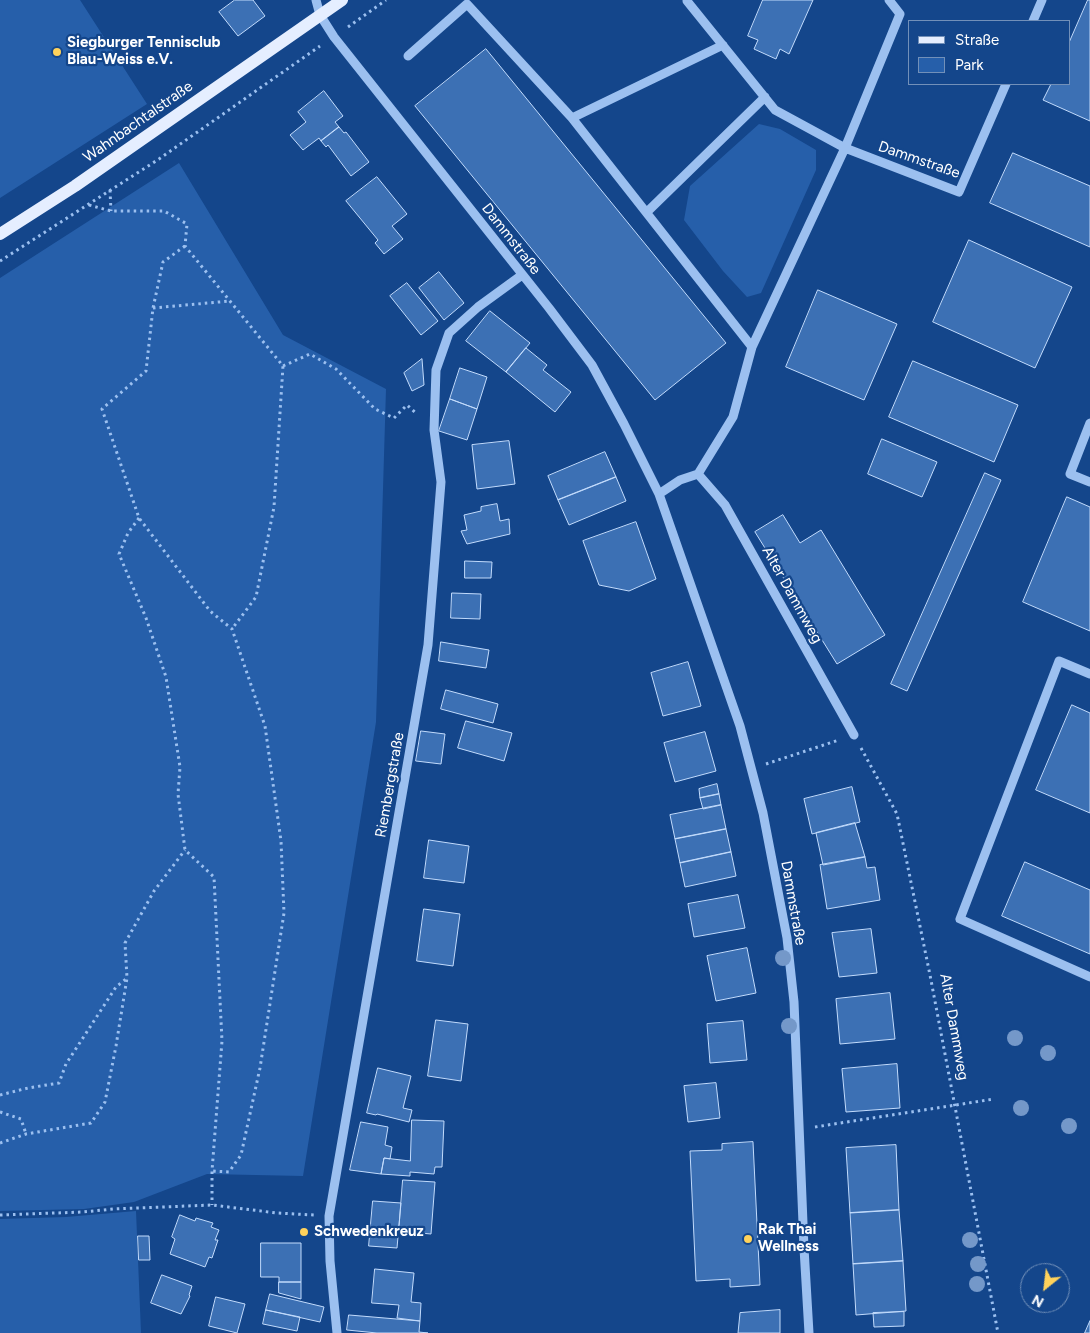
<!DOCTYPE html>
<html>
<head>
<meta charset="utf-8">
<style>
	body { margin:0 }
	#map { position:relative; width:1090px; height:1333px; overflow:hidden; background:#14468b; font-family:Figtree,sans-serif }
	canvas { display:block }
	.legend { position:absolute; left:908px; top:20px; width:162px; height:65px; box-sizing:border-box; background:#14468b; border:1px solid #7290b9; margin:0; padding:6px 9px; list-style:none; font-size:15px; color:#fff }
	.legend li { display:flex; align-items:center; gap:10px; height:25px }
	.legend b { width:25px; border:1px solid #7290b9 }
	.north { position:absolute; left:1020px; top:1263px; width:50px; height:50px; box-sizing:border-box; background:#14468b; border:1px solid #7290b9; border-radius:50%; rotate:209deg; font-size:14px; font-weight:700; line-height:20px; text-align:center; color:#fff }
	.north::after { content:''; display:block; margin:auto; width:18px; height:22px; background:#ffd25b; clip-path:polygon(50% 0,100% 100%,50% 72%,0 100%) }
</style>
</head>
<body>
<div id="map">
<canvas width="1090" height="1333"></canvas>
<ul class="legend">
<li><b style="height:6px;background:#e5eeff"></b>Straße</li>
<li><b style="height:14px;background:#265faa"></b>Park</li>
</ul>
<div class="north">N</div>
</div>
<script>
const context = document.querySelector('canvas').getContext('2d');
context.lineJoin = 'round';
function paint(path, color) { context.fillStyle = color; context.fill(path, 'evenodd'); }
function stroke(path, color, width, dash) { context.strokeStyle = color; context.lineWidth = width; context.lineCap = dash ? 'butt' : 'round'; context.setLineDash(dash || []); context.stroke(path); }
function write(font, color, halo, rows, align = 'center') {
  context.font = font + ' Figtree,sans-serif'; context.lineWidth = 4.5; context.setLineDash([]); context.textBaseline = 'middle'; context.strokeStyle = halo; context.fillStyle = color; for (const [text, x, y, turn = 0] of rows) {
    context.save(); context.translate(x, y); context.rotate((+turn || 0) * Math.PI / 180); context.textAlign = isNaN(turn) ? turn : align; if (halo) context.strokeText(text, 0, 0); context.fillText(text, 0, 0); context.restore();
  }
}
const green = new Path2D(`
	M0,0h80l67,104 -147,94z
	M759,124l21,5 36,21v20l-55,123 -14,4 -24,-26 -39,-51 6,-34z
	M179,163l104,172 103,54 -10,333 -73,454 -96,-2 -73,28 -50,7 -84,2v-933z
	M136,1211l5,122h-141v-114l66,-2z`);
const building = new Path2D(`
	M235,0h18l12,16 -27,20 -19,-24z
	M763,0h50l-24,54 -9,-5 -4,10 -22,-10 4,-9 -10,-4z
	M1088,0h2v121l-47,-21 8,-16h18v-41z
	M486,49l240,294 -71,57 -240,-294z
	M324,91l19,25 -8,6 4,5 -18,14 -2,-3 -16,12 -13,-15 16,-13 -8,-10z
	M339,127l5,6 2,-1 23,30 -18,14 -23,-31 -2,2 -5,-6z
	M1013,153l77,33v61l-100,-44z
	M377,177l30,37 -15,12 11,13 -19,15 -9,-11 3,-3 -32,-39z
	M969,240l103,47 -37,81 -102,-46z
	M439,272l25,31 -20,17 -25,-32z
	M407,283l31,38 -17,14 -31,-39z
	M818,290l79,34 -33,76 -78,-33z
	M490,311l40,32 -24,29 -40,-31z
	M526,348l21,17 -4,5 28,22 -16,20 -49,-40z
	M422,359l2,26 -12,6 -8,-18z
	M913,361l105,44 -24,57 -105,-45z
	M460,368l27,9 -10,32 -27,-10z
	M450,399l27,10 -10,31 -28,-9z
	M882,439l55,23 -15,35 -54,-23z
	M509,441l6,43 -38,5 -5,-44z
	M605,452l11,25 -58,23 -10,-24z
	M985,473l16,7 -94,211 -16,-7z
	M616,477l10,24 -57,24 -11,-25z
	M1067,497l23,10v124l-67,-29z
	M497,504l3,17 9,-2 1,15 -43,10 -6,-13 6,-1 -3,-15 17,-4v-4z
	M783,515l17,28 21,-13 64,105 -48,29 -82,-132z
	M636,522l20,57 -27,12 -30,-6 -16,-44z
	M465,561l27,1 -1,16h-26z
	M452,593l29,1 -1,25 -29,-1z
	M441,642l48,8 -3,18 -47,-7z
	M688,662l13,44 -38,10 -12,-43z
	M446,690l52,14 -5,19 -52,-14z
	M1072,705l18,8v100l-54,-23z
	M466,721l46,12 -8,28 -46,-13z
	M421,731l24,3 -4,30 -25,-3z
	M705,732l11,39 -41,11 -11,-39z
	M717,784l2,10 -19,4 -1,-9z
	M852,787l8,35 -48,12 -8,-35z
	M719,794l2,11 -18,4 -3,-11z
	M721,805l5,24 -51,10 -5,-24z
	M855,823l10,34 -42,8 -7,-32z
	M726,829l5,23 -51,11 -5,-24z
	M429,840l40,6 -5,37 -40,-5z
	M731,852l5,24 -51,11 -5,-24z
	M865,857l2,11 8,-1 5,33 -53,9 -7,-44z
	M1025,862l65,28v64l-88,-38z
	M738,895l7,33 -51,9 -6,-33z
	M424,909l36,5 -7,52 -36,-5z
	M871,929l6,44 -38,4 -7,-44z
	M747,948l9,45 -40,8 -9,-45z
	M890,993l5,46 -55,5 -4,-45z
	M436,1020l32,4 -7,57 -33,-5z
	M743,1021l4,39 -37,3 -3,-39z
	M897,1064l3,44 -54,4 -4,-43z
	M378,1068l33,8 -8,32 9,2 -3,12 -32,-8 -1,1 -9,-2z
	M716,1083l4,35 -32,4 -4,-36z
	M412,1120l32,1 -2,46h-7l-1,7 -24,-2v4l-29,-2 3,-16 26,3z
	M361,1122l27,5 -3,18 7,2 -2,12 -6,-1 -3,16 -31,-4z
	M753,1142l7,143 -30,2v-8l-34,2 -6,-130 32,-1v-6z
	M896,1145l3,65 -49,3 -4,-65z
	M403,1180l32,2 -4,52 -32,-3z
	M373,1201l28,2 -4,45 -28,-2z
	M899,1210l4,51 -50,3 -3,-51z
	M180,1215l15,6 1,-3 17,5 -2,4 8,3 -4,10h3l-6,18 -3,-1 -4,10 -35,-13 5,-15 -3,-2z
	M138,1236h11l1,24h-11z
	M261,1243h40v39h-22v-5h-18z
	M903,1261l3,50 -50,4 -3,-51z
	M375,1269l39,4 -3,29 10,1 -1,18 -23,-3 2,-13 -27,-2z
	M162,1275l30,11 -3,9 1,1 -9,18 -30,-11z
	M279,1282h22v17l-22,-6z
	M270,1294l54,13 -4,15 -54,-12z
	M216,1297l29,7 -8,29 -28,-7z
	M266,1310l34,7 -3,14 -34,-7z
	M780,1310v23h-42l2,-20z
	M904,1312v14l-30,1 -1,-14z
	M349,1315l71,6 -1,11 9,1h-51l-30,-3z
	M1090,1321v12h-5z`);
const path = new Path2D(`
	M348,27l38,-27
	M110,190l1,21
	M89,205l22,6h53l23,13 -2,22 98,120 -9,141 -18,90 -24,32
	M185,246l-22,16 -10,46 -7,63 -44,38 37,109 71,93 22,18 33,97 16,115 3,72 -24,155 -19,87 -12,17 -17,-1
	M0,261l159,-102 161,-113
	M153,308l77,-7
	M283,366l27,-12 26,15 39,40 19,9 13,-13 10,9
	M139,518l-11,15 -9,21 27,64 20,59 14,90 -2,27 7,56 29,27 8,164 -10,130v34
	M861,748l36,66 33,161 68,358
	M766,764l73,-24
	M0,1095l28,-7 31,-5 7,-19 50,-77 10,-8
	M0,1112l21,7 5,15
	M815,1127l179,-28
	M0,1143l26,-9 65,-11 14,-21 11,-56 11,-68 -2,-35 29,-52 31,-41
	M0,1215l83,-3 30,-3 99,-4 65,8 37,2`);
const minor = new Path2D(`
	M316,0l4,15 14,22 215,271 43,57 32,59 35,70 81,232 23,87 24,125 7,64 10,246 5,85
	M889,0l11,14 -55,134 114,44 47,-108
	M687,1l88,109 70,38 -93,199
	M1033,21l9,-21
	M408,56l59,-52 105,114
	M647,212l118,-115
	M1090,423l-20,51 20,8
	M698,474l27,31 129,230
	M659,494l21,-14 18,-6 35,-57 19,-70 -180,-229 151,-73
	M1090,674l-31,-13 -99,258 130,58
	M337,1333l-7,-72 -1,-45 99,-571 13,-163 -7,-52 2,-60 13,-37 29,-26 44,-32`);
const major = new Path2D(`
	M0,234l75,-48 267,-186`);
const trees = [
	[783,958],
	[789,1026],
	[1015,1038],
	[1048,1053],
	[1021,1108],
	[1069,1126],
	[970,1240],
	[978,1264],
	[977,1284]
];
const markers = [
	[57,52,5,"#ffd25b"],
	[304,1232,5,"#ffd25b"],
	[748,1239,5,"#ffd25b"]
];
const poiNames = [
	["Siegburger Tennisclub",67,43],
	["Blau-Weiss e.V.",67,60],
	["Rak Thai",758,1230],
	["Wellness",758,1247],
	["Schwedenkreuz",314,1232]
];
const streetNames = [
	["Wahnbachtalstraße",138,122,-35],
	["Dammstraße",919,160,19],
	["Dammstraße",511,239,52],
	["Alter Dammweg",792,595,61],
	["Riembergstraße",390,785,-80],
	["Dammstraße",793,903,80],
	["Alter Dammweg",954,1027,80]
];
paint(green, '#265faa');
paint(building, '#3c70b4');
stroke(building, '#c2dbfc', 1);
stroke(path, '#9cc0f0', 3, [2.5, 4]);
stroke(minor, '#9cc0f0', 9);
stroke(major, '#e5eeff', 12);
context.fillStyle = '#7498c9';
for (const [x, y] of trees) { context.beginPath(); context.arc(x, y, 8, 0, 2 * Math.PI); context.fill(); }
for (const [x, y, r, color] of markers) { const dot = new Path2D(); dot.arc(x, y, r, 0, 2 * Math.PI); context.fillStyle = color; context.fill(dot); stroke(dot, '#14468b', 2); }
write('bold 15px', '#fff', '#14468b', poiNames, 'left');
write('15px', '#fff', '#14468b', streetNames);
</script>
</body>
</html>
